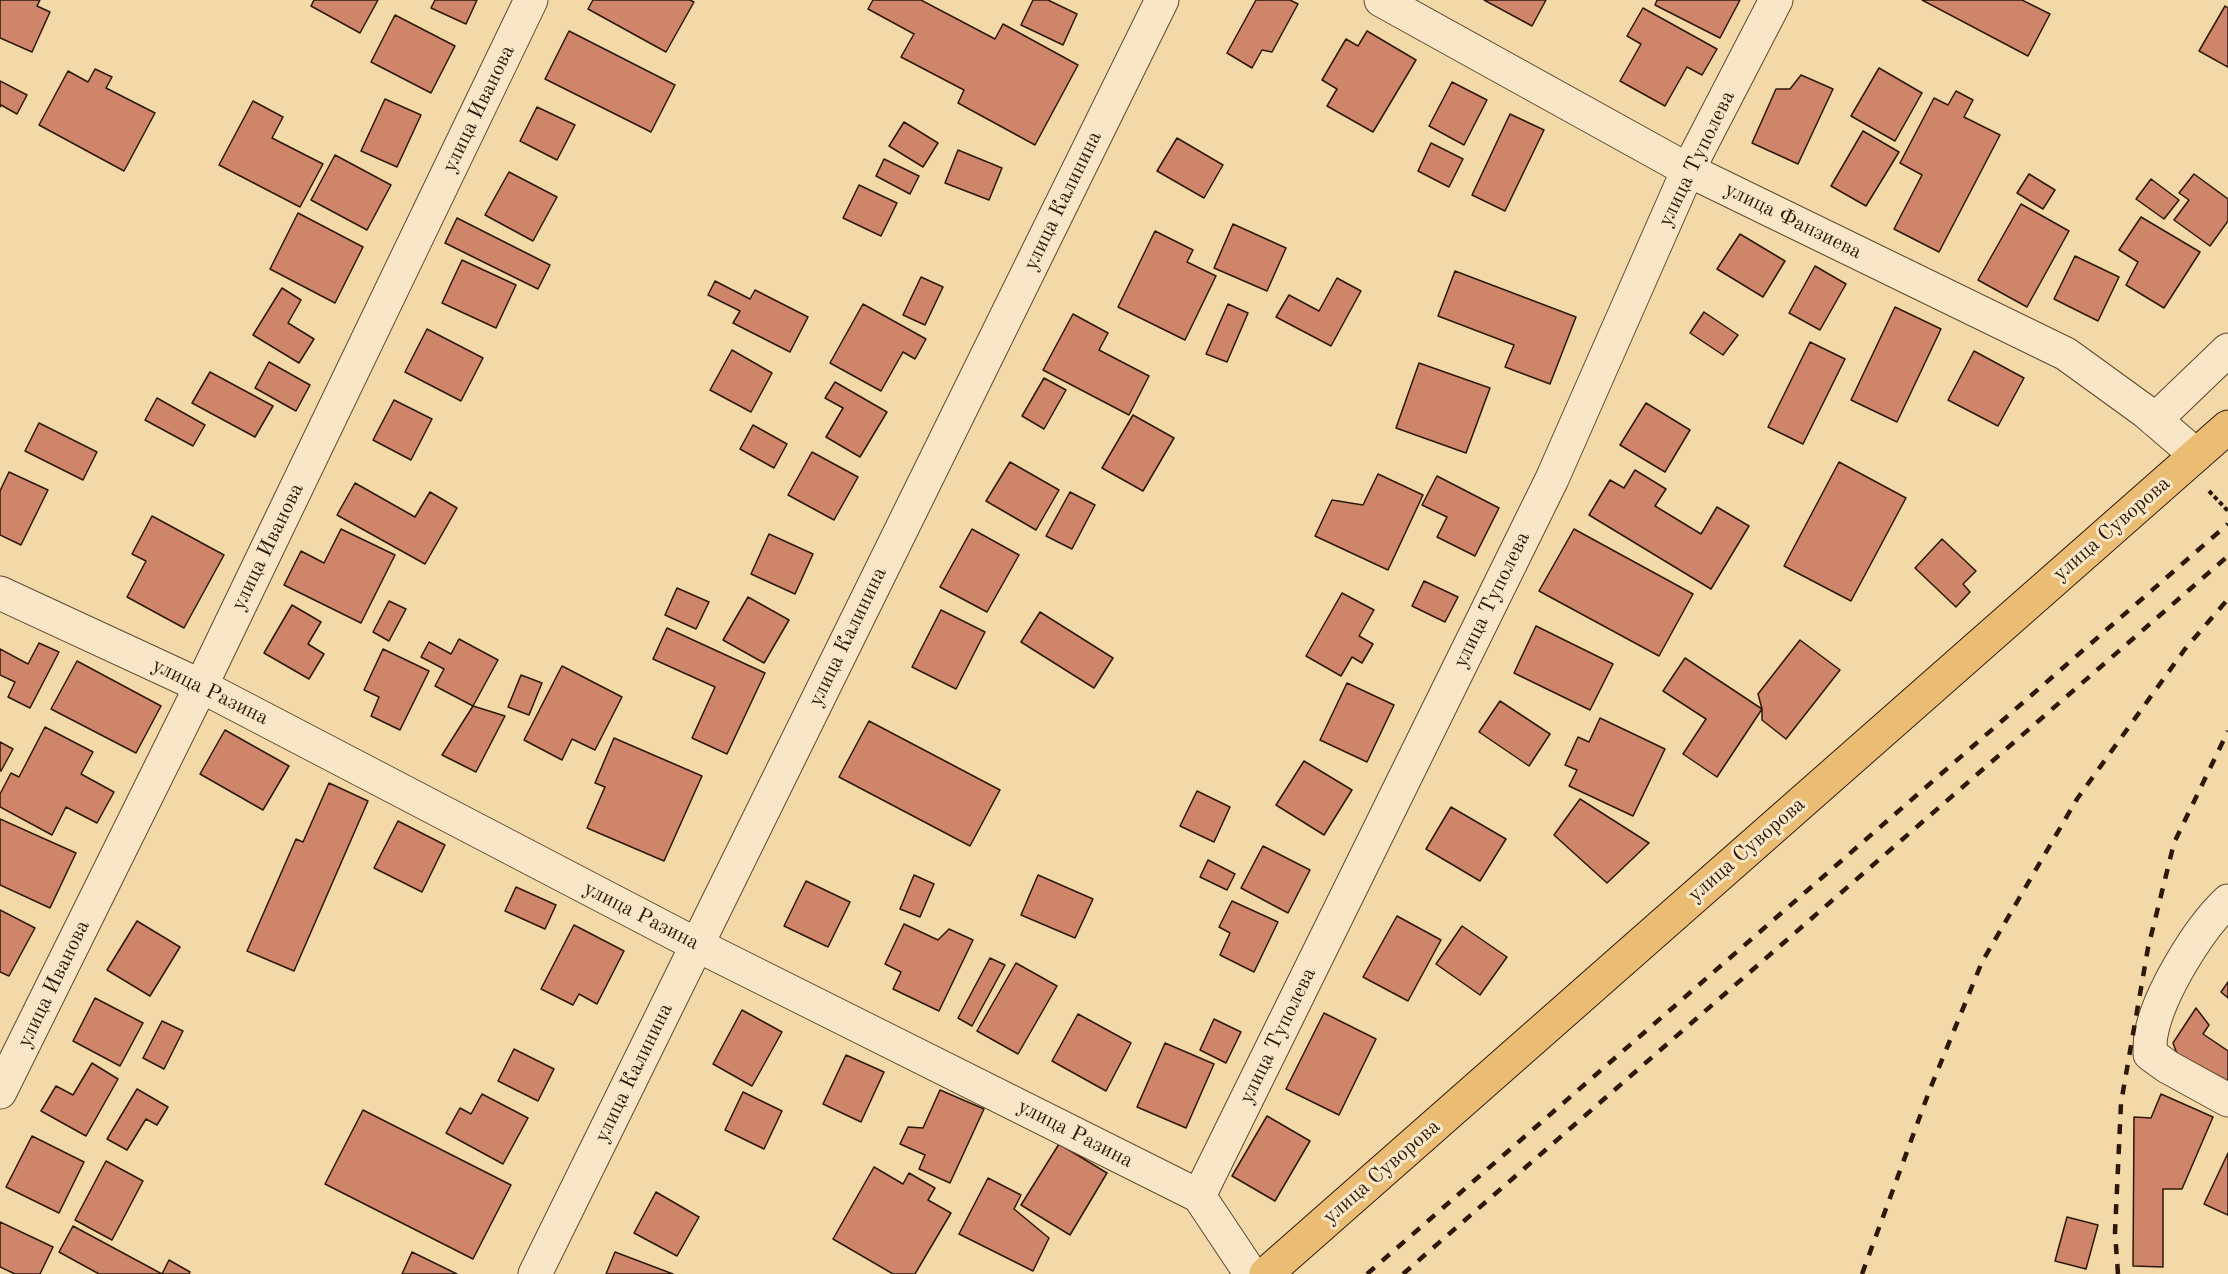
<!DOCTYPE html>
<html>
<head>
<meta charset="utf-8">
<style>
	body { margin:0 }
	canvas { display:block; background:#f4d9a8 }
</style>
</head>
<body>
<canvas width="2228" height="1274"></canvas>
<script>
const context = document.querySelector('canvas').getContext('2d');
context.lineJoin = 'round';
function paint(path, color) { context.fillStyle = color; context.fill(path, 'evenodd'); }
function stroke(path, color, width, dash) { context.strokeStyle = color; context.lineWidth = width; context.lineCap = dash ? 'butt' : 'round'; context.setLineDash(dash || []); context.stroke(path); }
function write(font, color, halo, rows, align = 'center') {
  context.font = font + ' "Old Standard TT",serif'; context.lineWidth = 6; context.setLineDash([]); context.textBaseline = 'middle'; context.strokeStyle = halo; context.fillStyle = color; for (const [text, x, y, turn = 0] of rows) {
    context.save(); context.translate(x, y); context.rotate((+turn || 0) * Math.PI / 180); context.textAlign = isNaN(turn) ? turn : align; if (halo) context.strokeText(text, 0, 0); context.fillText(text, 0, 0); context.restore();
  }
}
const building = new Path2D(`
	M0,0h40l-3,6 13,6 -18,40 -32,-14z
	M314,0h64l-18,33 -49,-27z
	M435,0h42l-11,24 -35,-16z
	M593,0h97l4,2 -28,50 -78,-43z
	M873,0h48l74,39 8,-15 75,41 -43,80 -77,-42 6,-13 -63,-33 13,-23 -46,-25z
	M1033,0h15l29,14 -14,31 -42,-20z
	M1256,0h34l8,4 -26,48 -10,-2 -10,18 -25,-15z
	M1484,0h62l-14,26z
	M1657,0h83l-20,38 -65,-33z
	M1922,0h100l28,14 -22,42z
	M2225,6l3,2v59l-29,-16z
	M1643,8l74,41 -15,26 -15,-8 -22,39 -45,-25 21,-37 -14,-8z
	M395,15l60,31 -24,47 -60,-31z
	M569,31l106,54 -24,47 -106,-53z
	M1367,31l49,29 -43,72 -46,-26 10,-17 -15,-9 24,-41 12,7z
	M1879,68l43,25 -27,48 -44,-25z
	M95,69l17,8 -6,11 49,25 -31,58 -85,-46 29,-54 20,11z
	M1801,75l32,14 -35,75 -46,-21 24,-54h14z
	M0,81l27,14 -10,19 -16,-9 -1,2z
	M1452,82l35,18 -23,45 -35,-19z
	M1956,91l17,9 -9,17 36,18 -61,117 -45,-23 28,-54 -22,-12 34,-65 14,7z
	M385,99l36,16 -24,52 -36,-16z
	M253,101l30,16 -11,21 51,26 -23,43 -81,-42z
	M537,107l38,18 -18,35 -37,-19z
	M1510,114l34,16 -39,81 -33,-16z
	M904,122l34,21 -15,24 -34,-21z
	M1863,131l36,21 -33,54 -35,-20z
	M1177,138l46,27 -19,33 -47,-27z
	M1431,143l32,16 -14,28 -31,-16z
	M958,150l44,18 -13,32 -44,-17z
	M335,155l56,30 -24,45 -56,-30z
	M884,159l35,17 -9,18 -34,-18z
	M509,172l48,25 -24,44 -48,-26z
	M2029,174l26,16 -12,19 -26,-16z
	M2194,174l34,25v22l-18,25 -36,-26 15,-20 -10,-7z
	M2151,179l28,21 -15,19 -28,-20z
	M859,185l38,18 -16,33 -38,-18z
	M2021,204l48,27 -42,76 -49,-27z
	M298,213l65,34 -28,56 -65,-34z
	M2141,217l59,35 -36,56 -38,-23 12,-23 -19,-12z
	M457,218l93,47 -12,24 -93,-46z
	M1233,224l53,24 -19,43 -53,-23z
	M1155,231l38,19 -6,12 29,14 -31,64 -67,-33z
	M1740,234l45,27 -22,36 -46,-28z
	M2075,256l44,21 -21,44 -44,-22z
	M462,260l54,25 -20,43 -54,-25z
	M1815,266l31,18 -26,46 -31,-17z
	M1455,271l121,46 -26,67 -45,-17 9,-22 -76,-29z
	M921,277l22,10 -18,38 -22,-10z
	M1337,278l24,13 -30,55 -55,-29 13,-22 30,16z
	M715,281l35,18 5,-9 53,27 -18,35 -57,-29 7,-12 -32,-16z
	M282,288l19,12 -13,23 26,16 -15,24 -46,-28z
	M863,304l63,35 -11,20 -12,-7 -22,39 -51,-28z
	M1228,304l20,9 -21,49 -21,-8z
	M1895,307l46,22 -44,93 -46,-22z
	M1704,312l34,23 -15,20 -33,-22z
	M1073,314l35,19 -9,17 50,26 -20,39 -86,-45z
	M427,329l56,29 -22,43 -56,-29z
	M1810,342l35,17 -42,85 -35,-17z
	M732,350l40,23 -21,39 -41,-22z
	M1974,351l50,27 -26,48 -50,-26z
	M269,362l41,23 -14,26 -41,-23z
	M1419,363l71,25 -24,65 -70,-25z
	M210,372l63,34 -18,31 -63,-34z
	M1044,378l22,12 -22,39 -22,-13z
	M835,382l52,30 -27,45 -34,-20 17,-29 -18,-10z
	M157,398l48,27 -12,21 -48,-26z
	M394,400l38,19 -21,41 -38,-20z
	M1646,403l44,27 -25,42 -45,-27z
	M1133,415l41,23 -31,53 -41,-23z
	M39,423l58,29 -14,28 -58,-29z
	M753,425l34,19 -13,24 -34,-19z
	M812,452l46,25 -24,43 -46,-25z
	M1010,462l49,28 -23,40 -50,-29z
	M1839,462l67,36 -55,103 -67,-35z
	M1635,470l31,19 -11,17 46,28 16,-27 32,19 -38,63 -122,-74 21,-35 14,8z
	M9,472l39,18 -27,55 -21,-10v-44z
	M1378,474l45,21 -35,75 -73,-34 17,-36 31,5z
	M1437,476l62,32 -24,48 -38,-19 10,-20 -25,-12z
	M355,483l60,34 15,-25 27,16 -32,56 -88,-49z
	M1070,492l25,13 -23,44 -26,-13z
	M152,516l72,39 -40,73 -57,-31 19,-36 -14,-7z
	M341,529l54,26 -34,68 -77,-38 17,-34 23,12z
	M972,529l47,26 -32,57 -47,-25z
	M1574,529l119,65 -34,62 -120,-65z
	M769,534l44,20 -18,40 -44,-20z
	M1942,539l34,32 -13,13 7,8 -14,15 -41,-39z
	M1424,581l34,16 -13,25 -33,-16z
	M677,588l32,14 -13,27 -31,-14z
	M1342,593l32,17 -15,26 14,8 -11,19 -10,-6 -11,19 -35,-20z
	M748,597l41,23 -25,43 -41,-23z
	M389,601l17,8 -17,32 -16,-9z
	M292,605l29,17 -13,22 16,10 -15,25 -45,-26z
	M941,610l44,22 -29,57 -44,-22z
	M1040,612l73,46 -19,30 -73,-46z
	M1536,626l77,38 -23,46 -76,-37z
	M667,628l98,45 -38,81 -35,-16 23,-51 -62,-28z
	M459,639l39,21 -25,46 -38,-20 9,-17 -23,-12 8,-15 22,12z
	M1800,640l40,30 -54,69 -24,-19v-11l-4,-15z
	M39,643l20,9 -29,56 -22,-11 7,-15 -15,-7v-26l28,15z
	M383,649l46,22 -29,59 -29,-14 8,-19 -15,-7z
	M1685,658l77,51 -45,68 -34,-23 23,-35 -43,-28z
	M77,661l84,45 -25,47 -85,-44z
	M562,666l60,31 -27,53 -23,-11 -10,21 -38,-20z
	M521,675l21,8 -13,32 -21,-8z
	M1347,683l47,22 -27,57 -47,-22z
	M1500,701l50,33 -21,32 -50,-34z
	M473,706l32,10 -29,56 -34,-17z
	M1600,718l65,31 -32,67 -64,-30 8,-16 -12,-5 13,-28 11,5z
	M869,721l131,69 -30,56 -131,-69z
	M45,727l48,25 -12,22 33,18 -17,31 -31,-16 -14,28 -52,-28v-13l11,-21 8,4z
	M225,730l64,36 -26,44 -63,-36z
	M614,738l88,38 -38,85 -77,-33 18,-41 -10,-4z
	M0,742l13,7 -12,22h-1z
	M1304,761l48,29 -28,45 -48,-30z
	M329,783l39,18 -74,170 -47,-20 49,-112 7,3z
	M1197,791l33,16 -16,35 -34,-16z
	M1580,799l69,44 -42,40 -53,-48z
	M1451,807l55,32 -26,42 -54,-32z
	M0,819l76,34 -26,55 -50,-23z
	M398,821l47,24 -23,47 -48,-24z
	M1263,846l47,24 -22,43 -47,-25z
	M1208,860l27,14 -8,16 -27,-13z
	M914,875l20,9 -14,33 -20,-8z
	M1038,875l55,24 -18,39 -54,-23z
	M806,881l44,21 -22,45 -44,-21z
	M516,887l40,18 -11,24 -40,-18z
	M1232,901l46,21 -24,50 -34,-17 10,-22 -11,-6z
	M0,910l35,18 -26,48 -9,-4z
	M1397,916l44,24 -33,61 -45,-24z
	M137,921l43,26 -30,49 -43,-26z
	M904,924l34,16 11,-11 24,11 -34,71 -46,-22 8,-17 -16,-8z
	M574,925l50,26 -27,53 -18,-10 -6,11 -32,-16z
	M1462,926l45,31 -27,38 -44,-31z
	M990,958l15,7 -33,61 -14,-8z
	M1016,963l41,23 -39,68 -41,-23z
	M2228,982v16l-7,-6z
	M95,998l48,25 -23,43 -47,-25z
	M2196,1008l13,17 -6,9 25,17v39l-48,-28 -7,-19z
	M742,1010l40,22 -30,54 -39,-22z
	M1324,1013l52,26 -37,76 -53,-26z
	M1078,1014l53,29 -25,48 -54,-30z
	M1214,1019l27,13 -15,31 -26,-13z
	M162,1021l21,10 -19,38 -21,-11z
	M1165,1043l49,21 -28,64 -49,-21z
	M514,1049l40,20 -16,32 -40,-20z
	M846,1055l38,17 -23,50 -38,-18z
	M92,1063l26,16 -32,57 -45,-25 15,-25 17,9z
	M137,1089l31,18 -11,18 -11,-6 -19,31 -20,-11z
	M940,1090l44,19 -34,74 -31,-14 6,-14 -25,-11 8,-17 15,1z
	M743,1092l39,19 -18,38 -39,-19z
	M482,1094l46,24 -25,46 -57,-31 14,-25 11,6z
	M2161,1094l52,23 -31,72h-19v78l-30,-1 1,-149 17,1z
	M363,1110l148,75 -38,74 -148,-75z
	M1267,1116l43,25 -35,60 -43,-25z
	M32,1136l52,26 -25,51 -53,-26z
	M1059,1144l48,29 -37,62 -49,-30z
	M2228,1153v62l-24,-11z
	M106,1161l37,20 -31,59 -37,-20z
	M874,1167l29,17 6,-11 26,15 -7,12 23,13 -36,61h-22l-60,-35z
	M988,1178l33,17 -7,14 35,29 -16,33 -74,-37z
	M656,1192l43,25 -22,39 -43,-23z
	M2067,1217l31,8 -12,44 -31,-8z
	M0,1222l53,25 -13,27h-25l-15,-7z
	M73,1226l89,48 7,-14 21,12 -1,2h-90l-40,-22z
	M412,1252l45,22h-55z
	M615,1252l58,22h-67z`);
const path = new Path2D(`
	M2209,491l19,20`);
const minor = new Path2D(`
	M1381,0l307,170 378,184 80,58 50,43
	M2155,420l73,-70
	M0,593l201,93 496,259 502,251 52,78
	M2228,901c-30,28 -70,94 -77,134 -1,6 -1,13 -1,19l18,13 60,33
	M0,1092l201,-406 330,-686
	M1199,1196l353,-717 136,-309 88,-170
	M535,1274l627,-1274`);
const major = new Path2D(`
	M1266,1274l962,-847`);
const rail = new Path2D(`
	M1367,1274l861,-750
	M1403,1274l825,-718
	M1862,1274l68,-185 52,-127 95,-163 108,-150 43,-50
	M2118,1274l-3,-42 6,-129 27,-155 26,-105 54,-112`);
const streetNames = [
	["улица Иванова",479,109,-64],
	["улица Туполева",1697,159,-64],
	["улица Калинина",1063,201,-64],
	["улица Фанзиева",1793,221,26],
	["улица Суворова",2112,529,-41],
	["улица Иванова",268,547,-64],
	["улица Туполева",1492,600,-64],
	["улица Калинина",848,637,-64],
	["улица Разина",210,692,26],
	["улица Суворова",1747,850,-41],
	["улица Разина",641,916,27],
	["улица Иванова",54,984,-64],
	["улица Туполева",1278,1036,-64],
	["улица Калинина",634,1073,-64],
	["улица Разина",1075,1134,27],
	["улица Суворова",1382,1172,-41]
];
paint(building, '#cf856a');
stroke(building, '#2d1809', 1.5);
stroke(minor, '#5f4831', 35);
stroke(major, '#2d1809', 35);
stroke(path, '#2d1809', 4, [4.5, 3]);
stroke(minor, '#f8e6c6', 33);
stroke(major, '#eabc74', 33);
stroke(rail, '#2d1809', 4.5, [10, 10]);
write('21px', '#2d1809', '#f8e6c6', streetNames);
</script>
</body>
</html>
